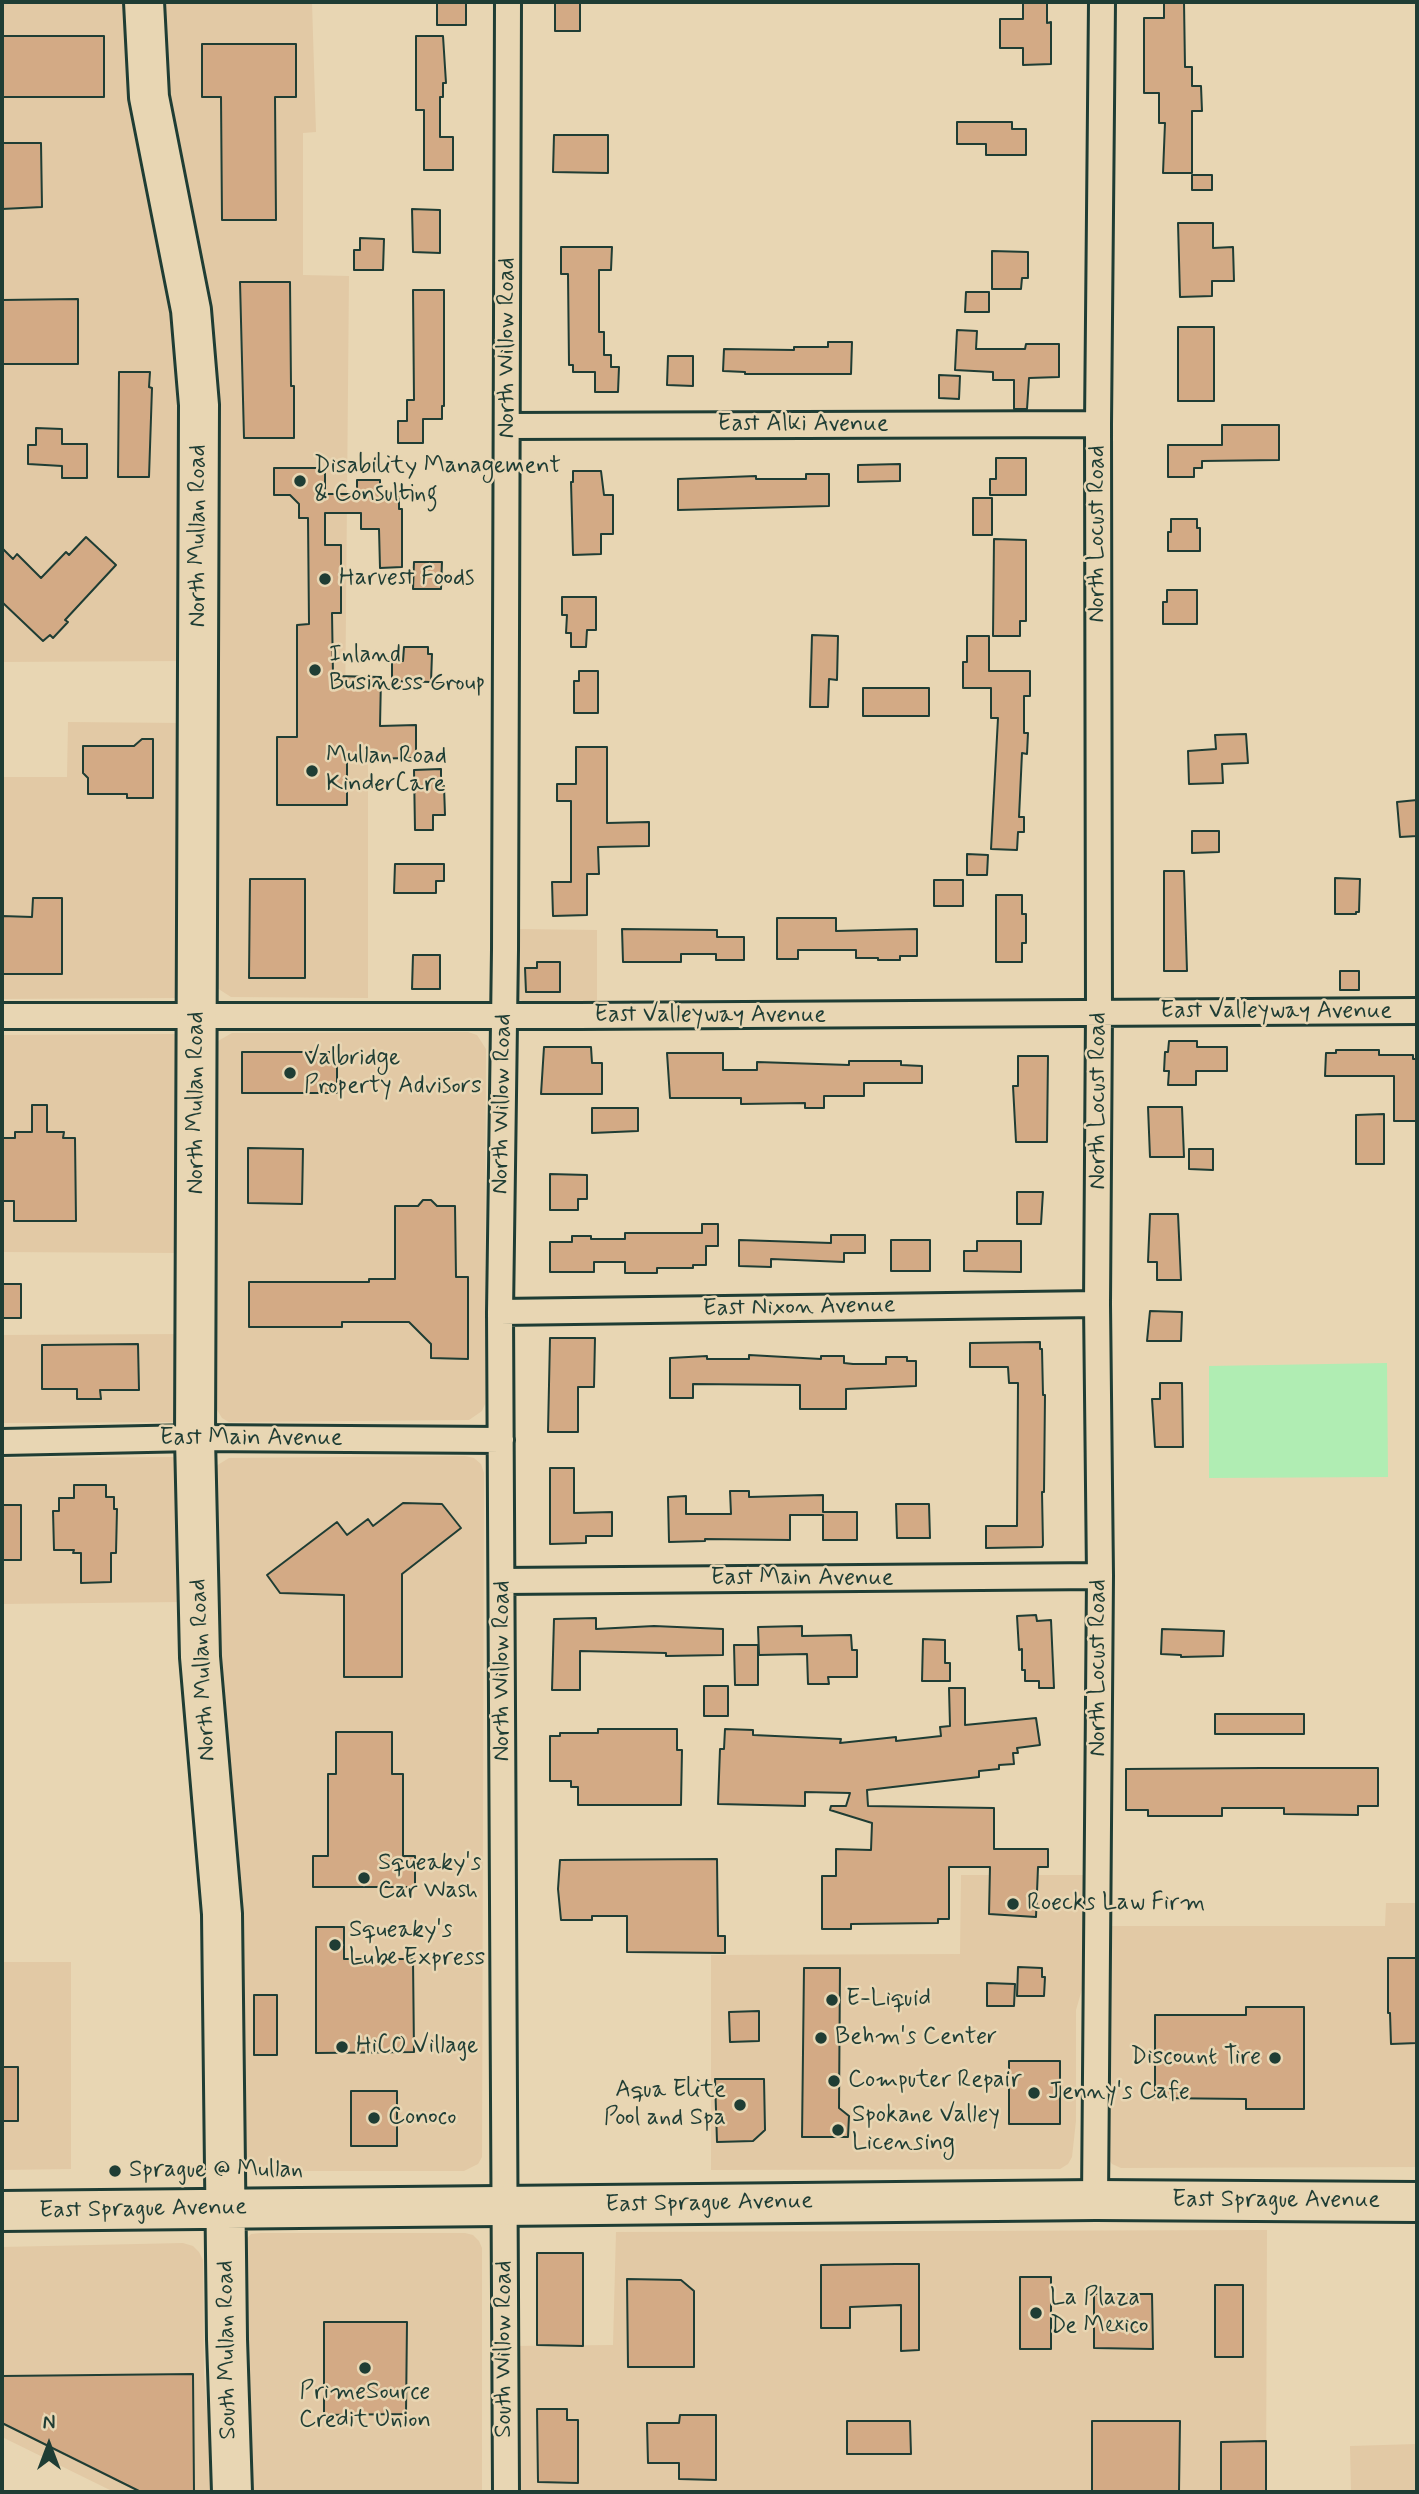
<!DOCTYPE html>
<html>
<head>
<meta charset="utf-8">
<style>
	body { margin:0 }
	#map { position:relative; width:1419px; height:2494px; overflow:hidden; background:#e8d6b3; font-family:Mynerve,sans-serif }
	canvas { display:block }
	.frame { position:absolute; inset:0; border:4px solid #1f3d34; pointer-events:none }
	.north { position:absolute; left:14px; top:2410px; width:70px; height:70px; -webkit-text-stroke:5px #e8d6b3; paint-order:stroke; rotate:0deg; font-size:19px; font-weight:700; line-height:28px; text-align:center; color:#1f3d34 }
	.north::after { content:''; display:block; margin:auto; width:24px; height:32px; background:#1f3d34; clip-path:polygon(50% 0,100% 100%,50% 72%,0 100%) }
</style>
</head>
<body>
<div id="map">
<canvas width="1419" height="2494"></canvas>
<div class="frame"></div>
<div class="north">N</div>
</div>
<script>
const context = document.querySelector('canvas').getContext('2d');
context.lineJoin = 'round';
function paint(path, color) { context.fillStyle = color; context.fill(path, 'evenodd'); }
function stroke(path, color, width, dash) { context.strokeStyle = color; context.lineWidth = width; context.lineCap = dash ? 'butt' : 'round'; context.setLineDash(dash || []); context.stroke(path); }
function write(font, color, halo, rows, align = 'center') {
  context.font = font + ' Mynerve,sans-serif'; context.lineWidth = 5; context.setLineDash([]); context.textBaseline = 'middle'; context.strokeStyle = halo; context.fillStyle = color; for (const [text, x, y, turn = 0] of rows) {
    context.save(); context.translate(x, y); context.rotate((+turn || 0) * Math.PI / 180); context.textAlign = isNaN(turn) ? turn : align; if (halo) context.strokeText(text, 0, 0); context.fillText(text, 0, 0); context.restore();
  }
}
const built = new Path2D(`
	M2,2h127l53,366 2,293 -182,1z
	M162,2h150l4,130 -13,1v142l46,1 -4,444 23,1v277l-137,-1 -14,-9 -2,-7 -6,-663 -8,-60 -26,-113 -7,-47z
	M68,722l114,1 -2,272 -4,3 -174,1v-222h65z
	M515,929l82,1v73h-70l-9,-4 -3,-7z
	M468,1032l9,3 9,14 -1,355 -3,7 -13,9 -240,2 -7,-4 -8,-13 1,-355 3,-9 14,-8z
	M175,1034l5,3 2,216 -180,-1v-217z
	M182,1334l-3,85 -6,3 -171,1v-88z
	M465,1456l9,2 7,6 3,9 -2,684 -4,7 -14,7h-202l-9,-3 -12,-13 -24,-486 -4,-195 3,-8 13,-8z
	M173,1457l5,3 3,142 -179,2v-146z
	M961,1875h123l-1,111 -7,24v111l-4,36 -4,7 -8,5 -349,1v-215l249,-1z
	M1386,1903h31v264l-296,1 -9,-4 -6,-9 -2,-229h281z
	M2,1962h69v207l-69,1z
	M1267,2230l-1,262h-756v-146l103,-1 3,-113z
	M261,2233h204l8,2 6,6 3,7v244h-236l-5,-247 10,-11z
	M183,2243l10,3 6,6 4,8 1,114 6,70 1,48h-97l-112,-55v-190z
	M1417,2444v48h-66l-1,-46z`);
const green = new Path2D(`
	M1387,1363l1,114 -179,1v-112z`);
const building = new Path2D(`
	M437,2h29v23h-29z
	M555,2h25v29h-25z
	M1023,2h24v21l4,-1v42l-28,1v-17h-23v-29h23z
	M1164,2h20l1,65h7v19h9l1,25h-10v62h-29l2,-50h-6v-30h-15v-75h20z
	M2,36h102v61h-102z
	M416,36h27l3,47h-3v14h-3v40h13v33h-29v-60h-8z
	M202,44h94v53h-21l1,123h-54l-1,-123h-19z
	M957,122h55v7h14v26h-40v-11h-29z
	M554,135h54v38l-55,-1z
	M2,143h39l1,64 -40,2z
	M1192,175h20v15h-20z
	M412,209l28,1v43l-27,-1z
	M1178,223h35v25l20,-1 1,34h-22v15l-32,1z
	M360,238l24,1 -1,31h-29v-20h6z
	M561,247h51l-1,23h-12v62h5v23h7v12h8l-1,25h-23v-20h-22v-7h-4l-1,-91h-7z
	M992,251l36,1v26h-6l-1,11h-29z
	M240,282h50l1,104h3v52h-50z
	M413,290h31v116h-2v13h-19v24h-25v-22h9v-21h7z
	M966,292h23v20h-24z
	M78,299v65h-76v-64z
	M1178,327h36v74h-36z
	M957,330l20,1 -1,18h49l1,-5h33v33l-30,1 -2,31h-13v-29h-21v-8l-38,-2z
	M828,342h24l-1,32h-106v-2l-22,-1 1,-22 70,1v-3h34z
	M668,356h25v30l-26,-1z
	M119,372h31l-1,15 3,1 -3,89h-31z
	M939,375l21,1 -1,23 -20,-1z
	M1222,425h57v35l-77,1v7h-8v9h-26v-32h54z
	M36,428l26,1v15h25v34h-25v-12l-34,-2v-19h8z
	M996,458h30v37h-36v-16h6z
	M900,464v17l-42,1v-17z
	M274,468h51v26h32v-14h23v15l19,-1v15h3v58l-22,1 -1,-39h-18v-16h-36v32h16v68h-9l1,63 48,1 -1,49 36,-1v33l-69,1v46h-70v-68h20v-112l12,-1 -1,-106h-9v-14l-9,-9h-16z
	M573,471h28l3,24h9v39h-12v20l-28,1 -2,-73h2z
	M806,474h23v32l-151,4v-31l78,-3v3h50z
	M973,498h19v37h-19z
	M1171,519h26v9h3v23h-32v-19h3z
	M86,537l30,28 -51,55 3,2 -15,16 -3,-3 -7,6 -41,-39v-54l11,11 4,-5 24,24 25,-26 3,3z
	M994,539l32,1v81h-6v15h-27z
	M414,562h28l-1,27h-28z
	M1167,590h30v34h-34v-22h4z
	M562,597h34v33h-9l-1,17h-15v-14h-5l1,-18h-5z
	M812,635l26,1 -1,44 -8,-1 -1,28h-18z
	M967,636h22v35h41v25h-6v37h4l-1,21 -5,-1 -3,64h5v15h-6l-1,18 -26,-1 7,-131h-7v-30h-28v-26h4z
	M404,647h24v7h4l-1,28 -39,-1v-20h11z
	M579,671h19v42h-24v-32h5z
	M863,688h66v28h-66z
	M1246,734l2,29 -26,1 1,19 -34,1 -1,-33 28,-2 -1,-14z
	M142,739h11v59h-26v-4h-39v-16l-5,-5v-27h51z
	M576,747h31v76l42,-1v24l-51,1 1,27h-12v41l-34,1 -1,-34h19v-81h-14v-17h19z
	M441,769v17h3l1,29h-12v15h-18l-1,-60z
	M1417,800v36l-17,1 -3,-35z
	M1192,831h27v21l-27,1z
	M967,854l21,1 -1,20h-20z
	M395,864h49v17h-8v12h-42z
	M1164,871h20l3,100h-23z
	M1335,878l25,1 -1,33h-3v2h-21z
	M250,879h55v99h-56z
	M934,880h29v26h-29z
	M996,895h26v19h4v29h-4v19h-26z
	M33,898h29v76h-60v-58l30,1z
	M777,918h59v13l81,-2v27h-17v4h-22v-2h-22v-8h-58v9h-21z
	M622,929l95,1v7h27v23h-28v-6h-35v8h-58z
	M413,955h27v34h-28z
	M537,962h23v30h-34l-1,-24h12z
	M1340,971h19v19h-19z
	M1169,1041h28v6h30v24h-31v14h-28l1,-14h-5l1,-19h3z
	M544,1047h47l1,16h10v31h-61z
	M1336,1050h43v5h34v4h4v62h-23v-45h-69l1,-23h10z
	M242,1052h95v41h-95z
	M667,1053h56v17h34v-8l92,3v-4h52v4l21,1v17h-58v13h-40v12h-19v-5l-64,1v-6h-71z
	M1018,1056h30l-1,86h-31l-3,-56h5z
	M32,1105h15v27h17l-1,6h12l1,83h-62v-20h-12v-63h13v-6h17z
	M1148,1107h34l2,50h-34z
	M592,1108h46v23l-46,2z
	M1384,1114v50h-28v-49z
	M248,1148l55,1 -1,55 -54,-1z
	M1189,1149h24v21l-24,-1z
	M550,1174l37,1v24h-9v11h-28z
	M1017,1192h26l-2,32h-24z
	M423,1200h8l6,6h18l1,71h12v82l-37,-1v-14l-22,-22h-67v5h-93v-45h120v-3h26v-73h23z
	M1150,1214h28l3,66h-24v-18h-9z
	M702,1224h16v22h-12v19h-13v3h-36v5h-32v-11h-31v10h-44v-30h22v-6h19v3h34v-6h77z
	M831,1235h34v18h-21v9l-73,-3v8l-32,-1v-26l92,3z
	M891,1240h39v31h-39z
	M977,1241h44v31l-57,-1v-20h13z
	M2,1284h19v34h-19z
	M1150,1311l32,1 -1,29h-34z
	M550,1338h45l-1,49h-16v45h-30z
	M1040,1342v7h2l1,46h2l-1,97h-2l1,53 -1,2 -56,1v-22h31l1,-143h-9l-1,-16h-38v-24z
	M138,1344l1,46h-39l1,9h-24v-10h-35v-44z
	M749,1355l72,4v-3h23v7l9,1h33v-7h21v4h9v25l-70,3v20h-46v-24l-107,-1v14h-23v-40l37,-2v3h42z
	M1160,1383h22l1,64h-28l-3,-48h8z
	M550,1468h24v45l38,-1v24h-26v7l-36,1z
	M74,1485h32v12h8v12h3l-1,44h-5v29l-30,1v-30h-8l1,-3h-20l-1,-39h6v-13h15z
	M730,1491h19v6l74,-2v17h34v28h-34v-25h-33v25l-85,-1v2l-36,1 -1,-45 18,-1v18h45z
	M403,1503l39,1 19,24 -59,46v103h-58v-82l-64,-2 -13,-18 70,-53 10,13 21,-16 5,7z
	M896,1504h33l1,34h-33z
	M2,1505h19v55h-19z
	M1036,1615l1,6 14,-1 3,68h-15v-7h-14v-11h-3v-21l-3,1 -2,-34z
	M596,1618v11l58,-3 69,3v26l-57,1v-3l-86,-2v39h-28l2,-71z
	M802,1626v10l49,-1 1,15h5v27h-29l1,7h-21l-1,-30 -48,1 -1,-28z
	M1162,1629l62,2 -1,25 -42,1v-2l-20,-1z
	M923,1639l22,1v23h5v18h-28z
	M734,1645h24v40h-23z
	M704,1686h24v30h-24z
	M949,1688h16v37l71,-7 4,27 -23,3 1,5h-5l1,11 -15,1v4l-20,2v6l-112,13 1,16 126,2v41h54v18h-10l-2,50 -47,-3 1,-47h-41v52h-11v4l-87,1v5h-29v-53h14v-27l35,1 1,-27 -42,-13 1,-4h15l4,-13 -45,-1v14l-87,-2 2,-55h4l1,-20 28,1v5l88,4 -1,4 56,-6v4l45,-5 -1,-9 10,-1z
	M1215,1714h89v20h-89z
	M598,1729h79v21h5l-1,55h-103v-18h-7v-6h-21v-45h10v-3h38z
	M336,1732h56v42h11v82h12v31h-102v-31h15v-82h8z
	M1262,1768h116v38h-20v9l-74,-1v-6h-62v8h-74v-6h-22v-41z
	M717,1859l1,77h7v17l-98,-1v-36h-35v4h-31l-3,-31 2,-29z
	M316,1927h28v32h69l1,93 -98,1z
	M1388,1958h29v85l-26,1 -1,-31h-2z
	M1018,1967l24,1v9h3l-1,19h-27z
	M804,1968h36l-1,140 10,8 -1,21h-46z
	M987,1983l28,1 -1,22h-27z
	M254,1995h23v60h-23z
	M1246,2007h58v102h-58v-10l-91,-1v-83h91z
	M759,2011v30l-29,1 -1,-30z
	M1009,2061h51v63h-51z
	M2,2067h16v54h-16z
	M715,2079h49l1,51 -12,11 -36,1z
	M351,2091h46v55h-46z
	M537,2253h46v93l-46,-1z
	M896,2264h23v86l-18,1v-46l-51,2v21h-29v-63z
	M1020,2277h31v72h-31z
	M627,2279l54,1 13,11v76h-66z
	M1215,2285h28v72h-28z
	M1094,2294h58l1,55 -59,-1z
	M324,2322h83l-1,92 -82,1z
	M193,2374l1,118h-53l-139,-69v-47z
	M537,2409h30v11h11v63l-40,-1z
	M680,2415h36v65l-37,-1v-16h-31l-1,-40h32z
	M847,2421h63l1,33h-64z
	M1092,2421h88l-1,71h-87z
	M1266,2441v51h-45v-50z`);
const street = new Path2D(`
	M508,426l590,-2
	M2,1016h576l839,-5
	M500,1312l597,-8
	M2,1442l193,-4 306,2
	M503,1581l597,-5
	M1095,2200l5,-624 -3,-272 2,-291 -1,-589 4,-422
	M506,2492l-6,-1180 5,-362 3,-948`);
const primary = new Path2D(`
	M144,2l5,95 42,213 8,95 -4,1033 5,219 22,257 5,425 5,153
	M2,2211l1093,-11 322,2`);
const markers = [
	[300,481,7,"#1f3d34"],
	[325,579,7,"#1f3d34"],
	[315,670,7,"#1f3d34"],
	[312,771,7,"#1f3d34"],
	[290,1073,7,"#1f3d34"],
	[364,1878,7,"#1f3d34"],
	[1013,1904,7,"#1f3d34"],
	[335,1945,7,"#1f3d34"],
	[832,2000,7,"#1f3d34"],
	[821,2038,7,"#1f3d34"],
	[342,2047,7,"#1f3d34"],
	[1275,2058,7,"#1f3d34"],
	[834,2081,7,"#1f3d34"],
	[1034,2093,7,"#1f3d34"],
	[740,2105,7,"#1f3d34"],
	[374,2118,7,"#1f3d34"],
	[838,2130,7,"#1f3d34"],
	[115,2171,7,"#1f3d34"],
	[1036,2313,7,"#1f3d34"],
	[365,2368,7,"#1f3d34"]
];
const streetNames = [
	["North Willow Road",508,348,-90],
	["East Alki Avenue",803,425],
	["North Locust Road",1098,534,-90],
	["North Mullan Road",199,536,-90],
	["East Valleyway Avenue",1276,1012],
	["East Valleyway Avenue",710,1016],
	["North Locust Road",1099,1101,-90],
	["North Mullan Road",197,1103,-90],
	["North Willow Road",503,1104,-89],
	["East Nixon Avenue",799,1308,-1],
	["East Main Avenue",251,1439],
	["East Main Avenue",802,1579],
	["North Locust Road",1099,1668,-90],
	["North Mullan Road",204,1670,-93],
	["North Willow Road",503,1671,-90],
	["East Sprague Avenue",1276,2201],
	["East Sprague Avenue",709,2204,-1],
	["East Sprague Avenue",143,2210,-1],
	["South Willow Road",505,2349,-90],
	["South Mullan Road",228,2350,-91]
];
const poiNames = [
	["Disability Management",314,467],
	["& Consulting",314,495],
	["Harvest Foods",339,579],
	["Inland",329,656],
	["Business Group",329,684],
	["Mullan Road",326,757],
	["KinderCare",326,785],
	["Valbridge",304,1059],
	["Property Advisors",304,1087],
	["Squeaky's",378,1864],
	["Car Wash",378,1892],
	["Roecks Law Firm",1027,1904],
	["Squeaky's",349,1931],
	["Lube Express",349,1959],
	["E-Liquid",846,2000],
	["Behm's Center",835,2038],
	["HiCO Village",356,2047],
	["Discount Tire",1261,2058,"right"],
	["Computer Repair",848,2081],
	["Aqua Elite",726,2091,"right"],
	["Pool and Spa",726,2119,"right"],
	["Jenny's Cafe",1048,2093],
	["Spokane Valley",852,2116],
	["Licensing",852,2144],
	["Conoco",388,2118],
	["Sprague @ Mullan",129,2171],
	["La Plaza",1050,2299],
	["De Mexico",1050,2327],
	["PrimeSource",365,2393,"center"],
	["Credit Union",365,2421,"center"]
];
paint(built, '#e2c9a5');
paint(green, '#b0edb3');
paint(building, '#d3aa85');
stroke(building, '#1f3d34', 2);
stroke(street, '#1f3d34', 30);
stroke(primary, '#1f3d34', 44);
stroke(street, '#e8d6b3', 24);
stroke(primary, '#e8d6b3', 38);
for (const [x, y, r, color] of markers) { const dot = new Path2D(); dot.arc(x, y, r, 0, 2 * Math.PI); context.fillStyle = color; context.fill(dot); stroke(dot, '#e8d6b3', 2.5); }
write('24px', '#1f3d34', '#e8d6b3', streetNames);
write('24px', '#1f3d34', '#e8d6b3', poiNames, 'left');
</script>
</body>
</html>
